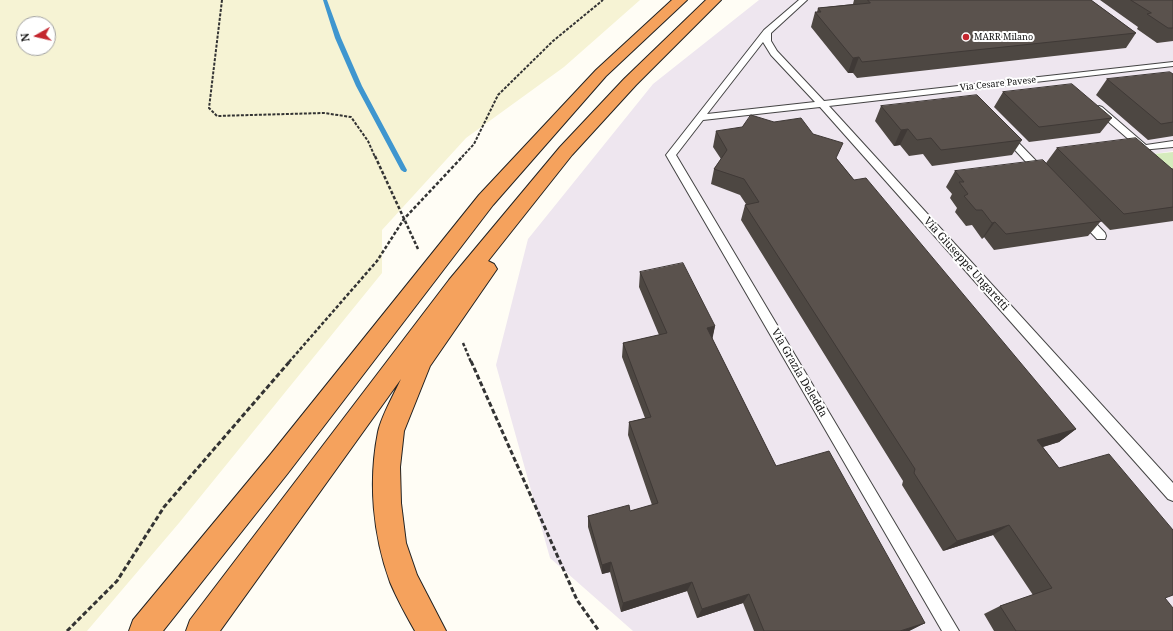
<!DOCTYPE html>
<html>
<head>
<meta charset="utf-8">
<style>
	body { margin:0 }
	#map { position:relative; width:1173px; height:631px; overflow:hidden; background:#fffdf5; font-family:"Noto Serif",serif }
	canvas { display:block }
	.north { position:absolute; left:16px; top:16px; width:40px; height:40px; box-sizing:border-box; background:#fff; border:1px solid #a0a0a0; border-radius:50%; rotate:262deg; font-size:11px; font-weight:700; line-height:16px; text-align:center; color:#111 }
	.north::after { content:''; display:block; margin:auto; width:14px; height:18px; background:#c4262e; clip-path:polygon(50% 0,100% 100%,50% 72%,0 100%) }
</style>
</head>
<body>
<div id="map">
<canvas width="1173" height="631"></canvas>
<div class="north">N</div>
</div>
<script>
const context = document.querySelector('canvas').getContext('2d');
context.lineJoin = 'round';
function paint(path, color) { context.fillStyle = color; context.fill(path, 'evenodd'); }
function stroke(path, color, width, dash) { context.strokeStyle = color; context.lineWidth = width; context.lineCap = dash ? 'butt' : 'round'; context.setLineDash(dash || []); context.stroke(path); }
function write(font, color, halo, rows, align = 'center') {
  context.font = font + ' "Noto Serif",serif'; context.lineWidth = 4; context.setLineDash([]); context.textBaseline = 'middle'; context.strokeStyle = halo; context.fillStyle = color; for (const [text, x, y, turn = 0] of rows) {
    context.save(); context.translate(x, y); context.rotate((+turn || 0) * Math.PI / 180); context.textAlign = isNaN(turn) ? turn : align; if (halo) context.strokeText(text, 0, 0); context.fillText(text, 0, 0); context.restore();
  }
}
const industrial = new Path2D(`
	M759,0h414v151l-18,3 18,16v461h-540l-83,-73 -54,-193 32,-126 125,-155z`);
const farmland = new Path2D(`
	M0,0h640l-76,67 -98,71 -84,92v43l-203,250 -92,108h-87zM24,24h24v24h-24z`);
const green = new Path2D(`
	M1173,152v18l-19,-16z`);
const stream = new Path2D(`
	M323,0h4l14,38 21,48 45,84 -1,2h-2l-3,-2 -45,-84 -21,-48z`);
const pathFar2 = new Path2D(`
	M222,0l-13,108 8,8 107,-3 27,4 17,24 7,16
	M462,157l12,-13 24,-49 55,-54 50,-41`);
const pathFar1 = new Path2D(`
	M375,156l43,93
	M463,343l8,19
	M289,362l88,-101 27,-42 59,-63`);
const path = new Path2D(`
	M471,361l106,239 22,31
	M67,631l50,-50 47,-74 126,-146`);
const lane = new Path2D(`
	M799,0h8l-36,33v8l6,10 47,50 349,-39v4l-344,40 344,377v18l-5,-2 -348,-392 -117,13 -27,35 283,476h-17l-276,-476 98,-125zM763,42l8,13 44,47 -108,12z
	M1099,106l3,1 44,38 27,-4v6l-32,3 -45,-39 -1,-2z
	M1006,132l3,1 37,38 1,2 -1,2h-8l-35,-38 -2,-2z
	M1083,213l4,1 18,19 1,3 -1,3h-8l-18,-19 -1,-3 1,-3z`);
const highway = new Path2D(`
	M672,0h15l-81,76 -113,129 -205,268 -125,158h-34l4,-11 137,-165 209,-260 117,-125z
	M706,0h15l-85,85 -64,70 -84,106 6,3 3,5 -67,97 -26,65 -4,36 1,36 5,40 11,32 29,56h-31c-9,-16 -18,-32 -25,-49 -17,-47 -22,-100 -12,-150 3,-15 16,-38 23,-53l-181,252h-34l4,-11 259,-340 111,-133 64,-68z`);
const wall = new Path2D(`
	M854,0h237l45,33 -10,15 -269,30 -4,-5h-5l-37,-46 4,-15h2l1,-4 35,-4z
	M1100,0h73v41l-16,2 -20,-14 1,-2z
	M1173,74v62l-25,4 -52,-45 11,-16z
	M1003,92l109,26 -12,15 -71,9 -35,-35z
	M881,106l141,34 -10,15 -80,11 -9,-12 -14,2 -9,-11 -6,1 -19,-25z
	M716,131l97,3 24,25 17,21 222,249 -17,13 -16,5 16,21 106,130 8,33h-179l-10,-17 16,-8 33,-11 -40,-60 -50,16 -41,-66 1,-4 -162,-261 4,-15 1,-1 -6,-9 -29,-11 3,-15 7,-10 -8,-12z
	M1057,148l116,21v52l-63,9 -9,-9 -13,15 -94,14 -10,-13 -2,2 -10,-14 -6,1 -11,-14 2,-4 -7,-10 2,-4 -6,-7 9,-16 91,-8z
	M640,272l75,54 -3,12 64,128 149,157 -16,8h-155l-11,-28 -46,15 -10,-27 -66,21 -11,-40 -8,2 -14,-47v-11l42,-5 22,-6 -24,-70 1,-13 16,-4 -23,-61 1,-14 36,-8 -20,-48z`);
const shadedWall = new Path2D(`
	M859,57l-6,16h-5l5,-15z
	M908,129l-8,16 -6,1 7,-16z
	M995,222l-11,15 -2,2 10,-16z
	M715,326l-3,15 -5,-13z
	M1076,429l-17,13 -37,11 15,-13z
	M1009,525l-16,10 -50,16 14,-10z
	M611,562l-1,10 -8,2v-9z
	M692,582l-5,9 -66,21 2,-9z
	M749,594l-6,9 -46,15 5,-9z
	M925,623l-16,8h-9z`);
const building = new Path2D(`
	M868,0h223l45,33 -274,29 -3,-5 -6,1 -38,-46h6l-3,-4 52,-5z
	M1131,0h42v28h-5l-21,-14 4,-1z
	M1170,72l3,2v48l-12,2 -54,-45z
	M1072,84l40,34 -73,9 -36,-35z
	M977,95l45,45 -81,10 -10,-12 -14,2 -9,-11 -7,1 -20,-24z
	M751,115l23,7 27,-4 12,16 30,9 -7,15 18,22 12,-2 210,251 -39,11 22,28 50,-14 64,76v65l-8,3 8,10v23h-157l-16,-25 52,-18 -43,-63 -52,16 -43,-68 1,-4 -170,-264 14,-3 -15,-23 -30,-10 13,-19 -11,-19 26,-4z
	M1136,138l36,31h1v38l-49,7 -67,-66z
	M1043,160l59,61 -96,13 -11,-12 -3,1 -10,-13h-6l-12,-14 4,-2 -9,-12h5l-9,-11z
	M683,263l32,63 -8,2 69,138 53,-15 96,172 -25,8h-136l-15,-37 -47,15 -10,-27 -69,21 -12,-41 -9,3 -14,-49 41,-11 1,6 28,-8 -29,-81 22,-5 -28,-74 44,-10 -27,-61z`);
const markers = [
	[966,37,4,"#c4262e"]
];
const farPoinames = [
	["MARR Milano",974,37]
];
const farStreetnames = [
	["Via Cesare Pavese",998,84,-6]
];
const streetNames = [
	["Via Giuseppe Ungaretti",966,264,48],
	["Via Grazia Deledda",799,373,60]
];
paint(industrial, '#eee6ef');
paint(farmland, '#f6f3d4');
paint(green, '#d5ebbd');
paint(stream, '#3f96cf');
stroke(lane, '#444', 2);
stroke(highway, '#222', 2);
stroke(pathFar2, '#333', 2, [3, 1.5]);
stroke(pathFar1, '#333', 2.5, [3.5, 2]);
stroke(path, '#333', 3, [5, 2.5]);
paint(lane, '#fff');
paint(highway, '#f5a25d');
paint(wall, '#4d4742');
paint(shadedWall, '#3f3936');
paint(building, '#5a524d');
stroke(building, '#3f3936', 1);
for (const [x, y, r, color] of markers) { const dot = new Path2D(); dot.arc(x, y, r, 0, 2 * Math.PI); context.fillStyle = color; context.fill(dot); stroke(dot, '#fff', 1.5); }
write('9px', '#111', '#fff', farPoinames, 'left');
write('9px', '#111', '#fff', farStreetnames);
write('11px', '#111', '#fff', streetNames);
</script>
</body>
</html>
